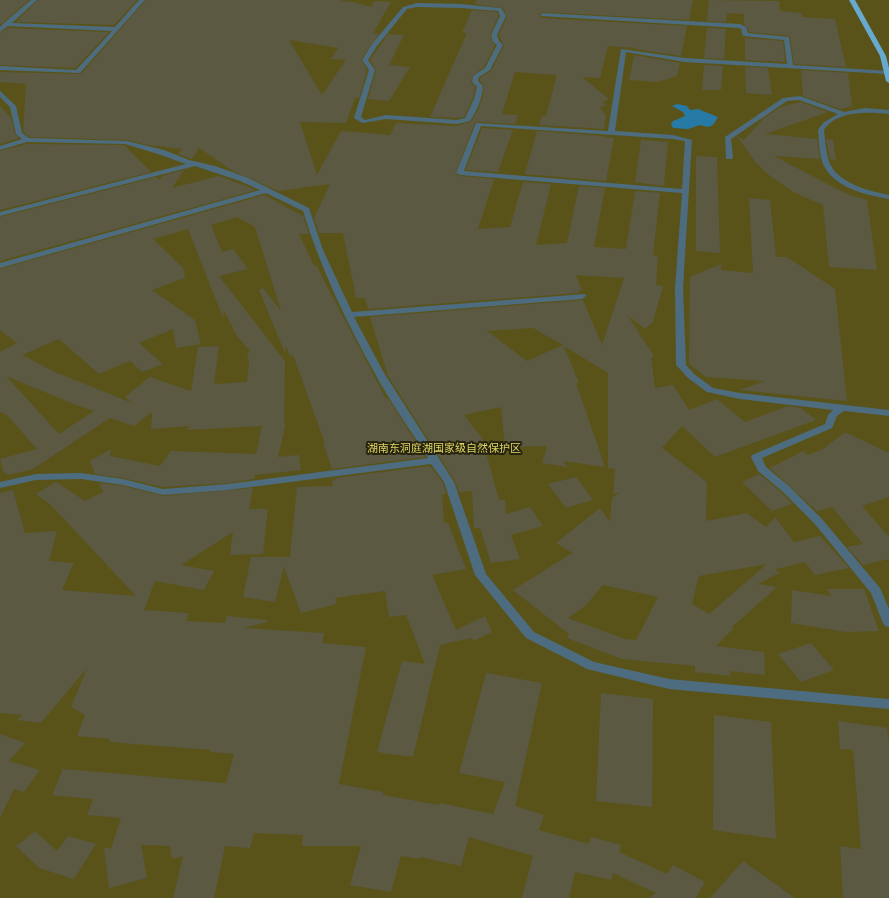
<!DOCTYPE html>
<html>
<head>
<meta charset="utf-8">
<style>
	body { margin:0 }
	canvas { display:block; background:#302e19 }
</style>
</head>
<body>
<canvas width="889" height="898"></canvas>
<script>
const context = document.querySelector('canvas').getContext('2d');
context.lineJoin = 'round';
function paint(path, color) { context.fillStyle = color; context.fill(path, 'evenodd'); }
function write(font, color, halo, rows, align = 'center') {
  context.font = font + ' Arial,"Noto Sans SC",sans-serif'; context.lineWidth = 4; context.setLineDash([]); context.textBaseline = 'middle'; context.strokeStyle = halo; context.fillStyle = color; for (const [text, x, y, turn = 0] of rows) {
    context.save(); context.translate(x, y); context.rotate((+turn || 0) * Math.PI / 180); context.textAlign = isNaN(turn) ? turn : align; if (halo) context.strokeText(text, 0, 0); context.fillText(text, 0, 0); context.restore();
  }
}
const green = new Path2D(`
	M0,0h889v898h-889z`);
const water = new Path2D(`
	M677,104l10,2 3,4 8,-1 20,8 -5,8 -5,2 -8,-2 -12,4 -15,-1 -2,-4 2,-3 12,-5 -2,-4 -11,-6z`);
const building = new Path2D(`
	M0,0h29l-29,25z
	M38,0h99l-23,25 -98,-3z
	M146,0h194l5,2 4,-1 22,6 3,-6 17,1 -18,31 6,1 -18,25 6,11 -8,28h-4l-9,25 -46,-1 17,53 24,-44 49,4 6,-12 61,3 14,-4 7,-12 5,-14 1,-10 -4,-5v-3l11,-7 13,-25 -5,-11 8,-18 -4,-9 -28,-4 2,-4h216l-4,20 -146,-8 -3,1v3l1,2 146,8 -6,30 -46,-7v-1l-27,-2 -8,32 -18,-1 27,22 -7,3 5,3 -7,2 6,9 -2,13 -65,-4 3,-9h4l11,-41 -42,-3 -13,42 16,1 -3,9 -40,-2 -20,52 5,2 34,3 -16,50 32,-2 13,-45 28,2 -15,61 31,-2 12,-57 26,2 -11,59 32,2 9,-58 25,2 -7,62 5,1 -2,29 7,1 -10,36 -8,7 -18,-14 13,19 -1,1 3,3 12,18 -3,1 4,31 18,-3 16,25 28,-11 28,23 43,-16 13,2 15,12 -101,37 -33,-31 -20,22 45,34 -1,39 41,-8 19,14 9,-10 19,25 26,-6 29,32 -34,7 -10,-13 -29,7 3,4 -21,11 19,3 -45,40 2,1 -18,18 48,6 1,23 -35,-4v5l-35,-4v-6l-73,-7 -55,-21 2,-4 -56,-44 61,-38h-3l-15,-9 44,-35 10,14 2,-24 8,-6 -7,2 2,-25 -7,-1v-95l-44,-27 15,37h-3l29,84 -42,-6 5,6 -26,-4 5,-17 -42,1 -4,-40 -37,8 18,23 17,62h6l1,14 24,-7 13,19 -32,9 9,24 -29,4 -11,-35h-6l-2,-37 -13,1 -4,-11 -67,-105 -18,-59 213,-17 19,45 22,-67 -48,-3 6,15h-4l1,3 -211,16 -3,-11h-9l-13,-65h-24l-5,-15 16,-34 -52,7 -45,-20 -34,-23 -7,11 -14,-5 4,-5 -34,-4 -21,-5 -97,-3 -7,-5 3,-48 -26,-2v-10l81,2zM289,40l49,8 -7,11 15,1 -24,35zM533,328l30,17 -36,16 -40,-30zM767,564l-58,50 -17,-10 7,-28zM603,585l55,12 -22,43 -11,-1 -57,-21 17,-12z
	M709,0l70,1 1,10 22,2v4l33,2 11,48 -52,-3 -4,-28 -41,-4 -2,-5 -3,-2v-11l-17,-1 -1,9 -19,-1z
	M472,10l25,2 1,4 -8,19 2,7 3,3 -11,22 -12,9 -1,7 4,4 -2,11 -9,19 -7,1 -27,-1 37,-84h-5z
	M8,28l101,4 -34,36 -75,-3v-32z
	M707,28l19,1 -2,30 -20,-1z
	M388,34l16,1 -15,30 21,2 -21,34 -21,-2 8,-29 -6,-10z
	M745,38l38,3 2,21 -40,-2z
	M634,55l46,8 -3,13 -19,6 -29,-2z
	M704,65l19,1 -2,24h-19z
	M745,67l23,1 4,27 -26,-2z
	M801,70l47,3 4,33 -12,3 -37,-13z
	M800,102l28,10 -63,22 52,5 3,20 -46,-3 61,32 15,7 17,5 10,70 -48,-3 -6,-62 -30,-13 -24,-17 -13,-12 -19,-27 7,4 20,-22 17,-11z
	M0,106l11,12 4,16 4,4 -19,6z
	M482,128l31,2 -15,42 -32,-2z
	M537,131l66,5v1l11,1 -8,43 -81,-7z
	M826,139l7,1 3,20 -6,-1z
	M641,140l27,2 -4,43 -3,1 -26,-4z
	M27,144l97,1 27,27 -151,38v-59z
	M696,156l21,1 3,96 -24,-2z
	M184,170l-12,18 47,-12 37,14 -256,71v-44l157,-40 3,3 3,-4z
	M264,195l39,21 6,18h-10l15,32 2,-1 70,134 2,-1 37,59 -93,12 -9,-26h2l-32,-88 -3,1 -4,-10 -1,7 -26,-63 4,-2 18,23 -26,-84 -18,-10 -26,8 11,27 11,-3 15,20 -29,7 66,85 -1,62h2l-8,34 21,-2 2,15 -46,5 -1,4 -26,4 -65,4 -40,-9 -28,-4 -5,-13 21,-12 -1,7 50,10 11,-15 85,3 6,-28 -75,4 3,-4 -39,3 1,-17 -18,14 -24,-8 -77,51 -25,6 -5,-3 -3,-13 37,-10 -30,-34 -7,-3v-60l17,-9 -17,-13v-61zM188,229l35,89 1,-7 13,25 13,15 -3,3 2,7 -2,21 -33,2 5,-38 -21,1 -7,44 -41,-14 -25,20 7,6 -77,-31 -33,-17 37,-16 40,35 31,-13 12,11 21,-8 -24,-21 34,-14 3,19 25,-4 -6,-24 -43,-30 33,-12 -2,-10 -30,-29zM6,376l70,29 18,6 -35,23z
	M749,198l21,2 6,57h11l48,32 12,112 -107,-11 25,-9 -59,-4 -17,-13 1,-87 31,-13v6l32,3z
	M844,433h3l42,20v44l-27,9 27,31v22l-26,6 -16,-18 16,-3 -31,-37 -15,4 -47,-43 33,-17 5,4 15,-6z
	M430,466l13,17 3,11h-4l2,29h4l18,46 -34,6 24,55 29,-14 7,16 -18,9 -3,-3 -31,7 -27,112 -36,-5 25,-91 23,3 -19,-49 -17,2 -4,-26 -50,7 2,6 -36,9 -17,-46 -9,35 -32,-5 8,-40h39l7,-70 36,-1 -1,-6h4l-1,-2z
	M759,474l22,18 11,12 -20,7 -30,-29z
	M576,477l17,23 -27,8 -18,-24z
	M56,482l29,19 18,-9 -4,-9 24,3 40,10 90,-8 -4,21h19l-5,45 -33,1 3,-23 -52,33 33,6 -10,19 -49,-9 -11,29 45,3 -3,8 39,2 2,-7 40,4v2l-23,6 80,5 -2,10 44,4 -27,137 44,8v3l56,10 1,-2 53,11 12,-32 -46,-9 27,-100 56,10 -27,123 29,9 -5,15 50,14 2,-7 30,8 -2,7 48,22 6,-9 32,17 -9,16h-47l7,-5 -43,-20 -2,7 -36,-8 -6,26h-47l11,-42 -64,-19 -8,29 -41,-9 -1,2 -18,-3 -10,36 -41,-7 11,-39h-59l1,-11 -49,-2 -4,15 -25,-2 -11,52h-41l10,-42 -11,3 -2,-13 -29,-1 6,33 -38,10 -5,-41 7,2 10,-31 -34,-3 6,-16 -41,-4 11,-26 163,14 8,-29 -24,-2 1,-2 -102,-8 1,-3 -33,-3 8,-21 -14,-8 16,-39 -46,55 -24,-3 5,-5 -22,-2v-220l13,-3 12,43 32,-2 -8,30 25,2 -12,27 74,6 -86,-92 -14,-10z
	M827,589h37l15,42 -33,1 -55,-9 1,-33 40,6z
	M811,643l23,27 -33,12 -23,-28z
	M601,693l52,6 -1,108 -56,-6z
	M714,715l57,7 5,117 -63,-9z
	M838,721l49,7 2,15v155h-46l-3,-52 21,3 -8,-99 -13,-1z
	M0,734l25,9 -16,18 31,9 -16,22 -10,-3 -14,29z
	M35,831l22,20 11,-15 28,8 -22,35 -35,-11 -23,-22z
	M743,861l52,37h-85z`);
const minor = new Path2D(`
	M31,0h6l-25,23 103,4 24,-27h6l-65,73 -80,-3v-4l76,4 36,-39 -104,-5 -8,6v-5l4,-4z
	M417,3l44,1 39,4 2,1 4,7 -9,19 2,6 4,4 -13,25 -11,7 -1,4 5,5c-1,13 -6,25 -13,35l-13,3 -71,-5 -24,4 -8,-5 15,-48 -7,-10 10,-16 31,-37zM417,7l44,1 37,3 2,5 -9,19 2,7 4,3 -12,23 -12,8 -1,6 5,5 -3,12 -9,19 -8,2 -71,-5 -21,5 -4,-3 14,-47 -7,-10 9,-14 30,-37z
	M543,13l197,11 6,3 2,6 41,4 4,28 96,6v2l-2,1 -202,-12 -59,-10 -11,79 58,4 19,5 -9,148 3,77 8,9 19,14 27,5 149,17v6l-45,-5 -7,5 -5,12 -70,30 4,9 24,20 32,32 58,69 9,21v18l-4,-1 -2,-3 -12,-30 -57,-70 -32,-32 -24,-20 -7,-14 1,-2 73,-31 3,-9 5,-5 -93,-11 -33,-7 -19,-14 -10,-11 -2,-2 -1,-77 7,-95 -222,-18 -4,-2 20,-50 132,8 13,-82 64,9 102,6 -3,-24 -41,-4 -2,-7 -2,-1 -198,-12v-2zM481,126l192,13 12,2 -3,48 -218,-18z
	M0,91l16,15 6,27 7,5 98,3 37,9 25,10 26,6 31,11 63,31 14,42 29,62 233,-18 1,2 -4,3 -228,18 30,56 70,109 32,92 48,58 60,30 75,17 220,20v10l-220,-20 -82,-20 -61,-31 -51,-63 -31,-93 -13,-18 -203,26 -65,5 -40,-10 -42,-6 -45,1 -36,8v-6l36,-8 45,-1 42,6 40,10 65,-5 200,-26c-18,-29 -38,-56 -54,-86 -28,-51 -54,-105 -71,-161l-37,-18 -266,75v-5l260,-73 -20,-9 -45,-15 -195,50v-4l186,-48 -28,-10 -33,-10 -98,-2 -27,8v-4l22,-7 -6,-5 -6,-27 -10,-10z
	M800,96l44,16 21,-4 24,2v4c-20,-2 -52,-4 -65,16 1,11 2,23 6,34 10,20 39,27 59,31v4c-23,-4 -55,-11 -66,-35 -4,-11 -4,-23 -5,-34l5,-7 15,-9 -39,-14 -12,1 -56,38 2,18 -1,2h-6l-1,-22 58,-39z`);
const major = new Path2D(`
	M849,0h6l31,56 3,12v15l-3,-2 -6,-25z`);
const parkNames = [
	["湖南东洞庭湖国家级自然保护区",444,449]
];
paint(green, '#595319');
paint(water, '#277aa6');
paint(building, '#5b5942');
paint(minor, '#4d6c7f');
paint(major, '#68a9d0');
write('11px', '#ded363', '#26240f', parkNames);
</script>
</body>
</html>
